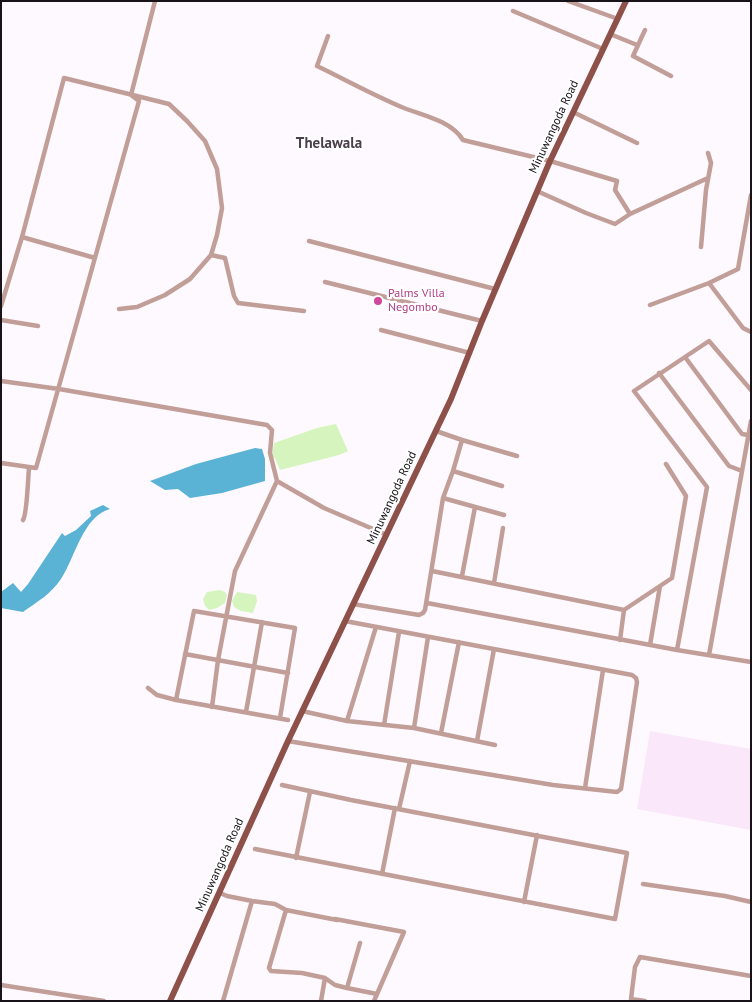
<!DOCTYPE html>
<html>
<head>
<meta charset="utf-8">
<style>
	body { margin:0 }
	#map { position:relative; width:752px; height:1002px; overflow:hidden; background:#fef9fe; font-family:"PT Sans",sans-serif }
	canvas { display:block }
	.frame { position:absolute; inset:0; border:2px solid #171318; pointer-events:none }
</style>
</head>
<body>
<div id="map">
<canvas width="752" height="1002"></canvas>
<div class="frame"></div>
</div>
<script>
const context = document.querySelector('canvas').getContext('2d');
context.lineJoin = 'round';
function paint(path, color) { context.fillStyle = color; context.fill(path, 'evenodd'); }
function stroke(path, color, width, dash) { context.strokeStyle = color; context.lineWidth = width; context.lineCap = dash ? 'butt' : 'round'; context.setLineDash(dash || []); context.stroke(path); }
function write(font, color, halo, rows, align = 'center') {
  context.font = font + ' "PT Sans",sans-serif'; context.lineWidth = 4.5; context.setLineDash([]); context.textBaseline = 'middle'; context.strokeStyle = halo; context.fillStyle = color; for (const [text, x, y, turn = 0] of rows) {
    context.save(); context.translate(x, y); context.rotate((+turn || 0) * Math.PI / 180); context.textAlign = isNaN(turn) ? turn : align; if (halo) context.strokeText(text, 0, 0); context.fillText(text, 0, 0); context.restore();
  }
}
const built = new Path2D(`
	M650,731l101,18v81l-114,-21z`);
const green = new Path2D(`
	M336,424l12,27 -9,4 -59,15 -5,-12 -3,-1 2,-14 43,-15z
	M220,590l5,2 2,3 -2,8 -8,5 -8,2 -4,-4 -2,-7 4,-7z
	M237,592l19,3 1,6 -4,12 -12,-2 -7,-4 -2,-6z`);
const water = new Path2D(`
	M255,448l7,1 3,10v22l-43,12 -32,5 -12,-9 -13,1 -15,-9 46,-17z
	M103,505l7,4c-27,7 -35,49 -49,70 -10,15 -24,23 -38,33l-22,-4v-16l12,-9 8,9 7,-8 34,-51 3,3 11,-6 15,-14 -1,-5z`);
const minor = new Path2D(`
	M568,1l50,18
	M513,11l90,38
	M645,30l-12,26 38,20
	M610,34l27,11
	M328,36l-11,30c29,14 58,30 87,42 21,8 47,13 59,32l87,21 67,20 -2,9 15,24
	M573,112l64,31
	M537,191l49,22 29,11 15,-10 78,-36
	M22,237l73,21
	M309,241l186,48
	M701,247l5,-57 5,-27 -3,-10
	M211,255l14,3 9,38 4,7 66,8
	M325,282l157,39
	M709,283l34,45 8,4
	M650,305l59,-22 29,-14 13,-74
	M1,306l21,-69 42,-159 105,26 18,17 18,20 12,28 5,39 -5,27 -6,20 -21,24 -25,16 -28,12 -18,2
	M1,320l37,6
	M381,330l89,23
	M685,357l57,77 6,1
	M659,373l70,93 13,5
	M1,381l58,8 208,36 5,5 -2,23 7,28 47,27 63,27
	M436,431l26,9
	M1,463l35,5 103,-367 -8,-6 24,-94
	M453,471l49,15
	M443,498l61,17
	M23,520c4,-5 5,-42 6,-52
	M432,571l192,39 48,-32 14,-82 -20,-32
	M462,576l13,-69
	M494,583l9,-55
	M427,603l250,47 74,12
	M353,604l66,11 4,-2 2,-3 18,-112 10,-27 9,-31 55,16
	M620,640l4,-30
	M650,645l10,-59
	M677,650l30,-163 -73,-96 75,-50 42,49
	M185,654l103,19
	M709,655l42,-234
	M148,688l9,7 19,5 112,20
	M176,700l18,-89 101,17 -15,90
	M212,707l6,-47 17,-89 42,-90
	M302,711l45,10 67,7 81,17
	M246,712l16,-90
	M347,721l29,-94
	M384,725l15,-93
	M414,728l14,-91
	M441,733l18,-91
	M288,741l265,44 64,7 4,-3 16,-107 -1,-4 -4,-3 -287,-54
	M477,741l17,-92
	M585,788l18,-118
	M399,809l11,-48
	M255,849l360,70 12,-66 -276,-53 -69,-15
	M296,858l14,-66
	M382,874l13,-66
	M643,884l82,12 26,6
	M220,893l7,3 25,5
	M524,902l13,-67
	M335,919l69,13 -30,69
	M360,943l-13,45 30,6
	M325,978l10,7 12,3
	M1,985l103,16
	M223,1001l29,-100 23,3 11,6
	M321,1001l4,-23 -23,-5 -31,-2 -2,-3 17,-58 51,10
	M645,1001l-14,-2 4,-32 5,-10 111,19`);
const primary = new Path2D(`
	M170,1001l118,-260 163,-342 31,-78 68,-160 76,-160`);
const markers = [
	[378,301,5,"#d1479c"]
];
const streetNames = [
	["Minuwangoda Road",554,127,-65],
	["Minuwangoda Road",392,498,-65],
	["Minuwangoda Road",220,865,-66]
];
const hotelNames = [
	["Palms Villa",388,294],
	["Negombo",388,308]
];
const quarterNames = [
	["Thelawala",329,144]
];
paint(built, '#fae7fa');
paint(green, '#d6f4be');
paint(water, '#5ab3d4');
stroke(minor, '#c29e99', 4.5);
stroke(primary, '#8e5149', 6);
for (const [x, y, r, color] of markers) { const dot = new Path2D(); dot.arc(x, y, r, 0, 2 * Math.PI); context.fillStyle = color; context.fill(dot); stroke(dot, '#fff', 2); }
write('12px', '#171318', '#fff', streetNames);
write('12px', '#b23c85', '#fff', hotelNames, 'left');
write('bold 15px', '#4a404a', '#fff', quarterNames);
</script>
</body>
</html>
